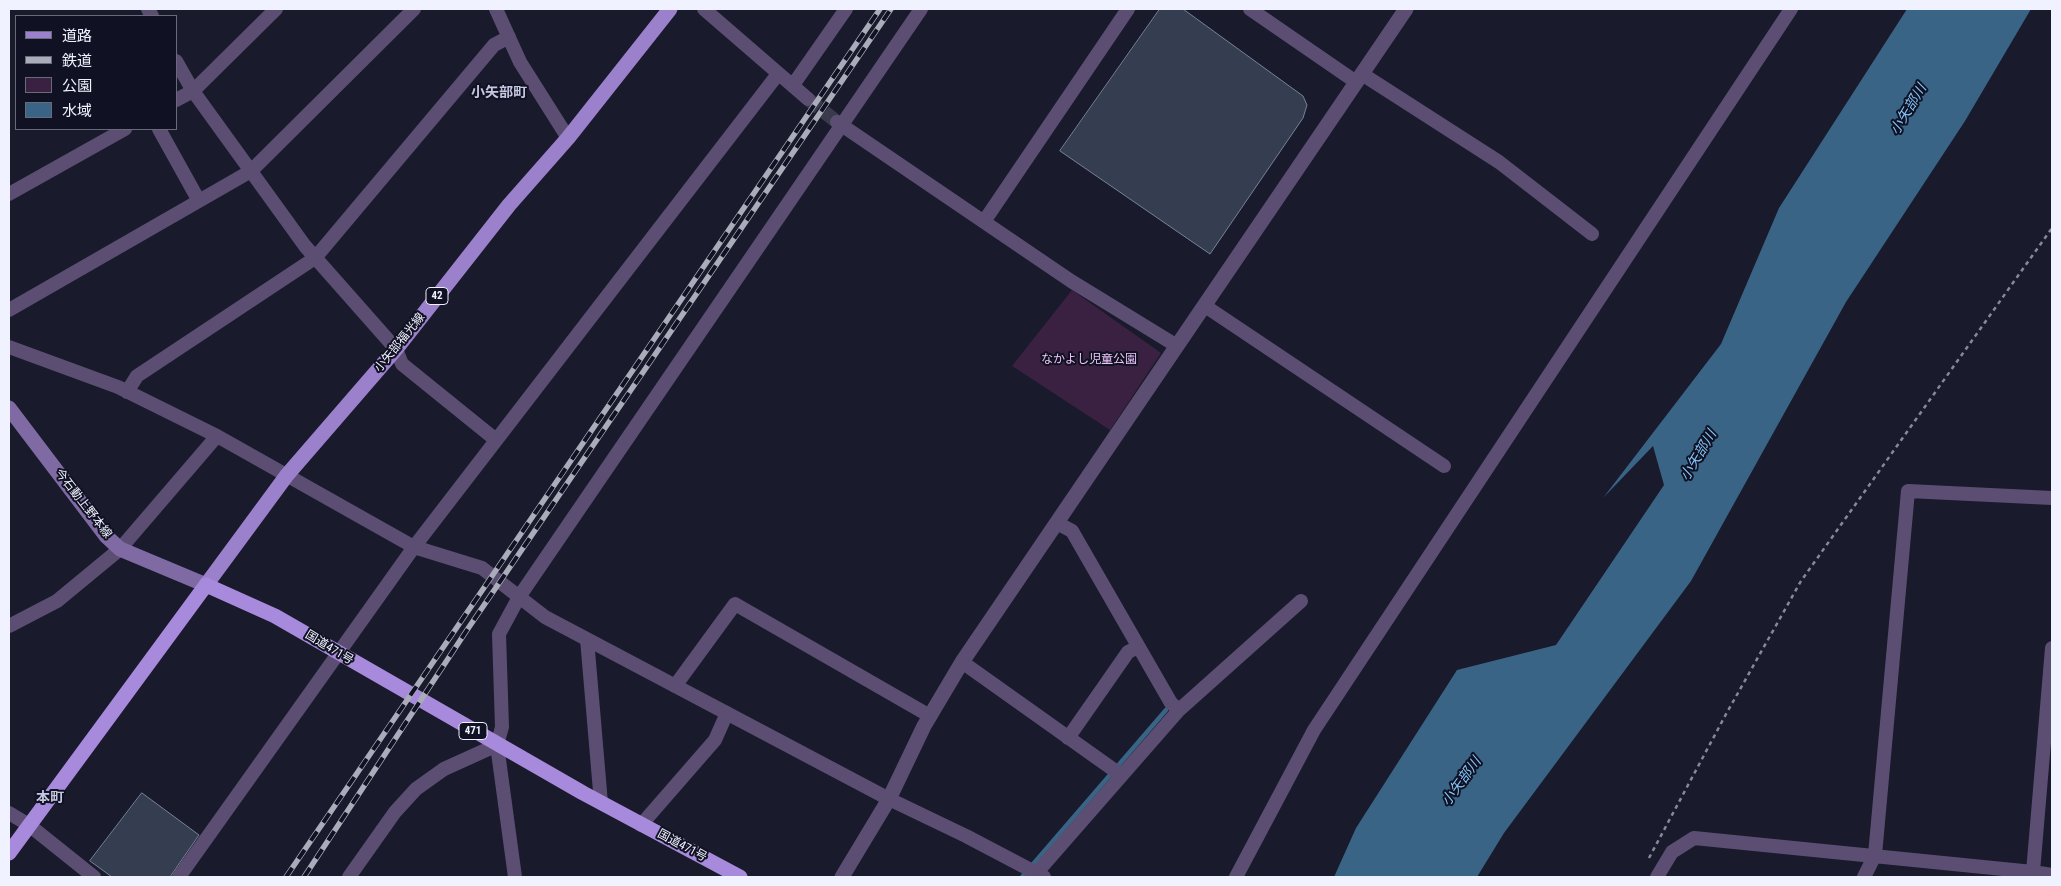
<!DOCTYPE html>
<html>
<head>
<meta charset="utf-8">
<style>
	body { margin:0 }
	#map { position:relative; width:2061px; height:886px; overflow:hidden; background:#191a2c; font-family:"Roboto Condensed","Noto Sans JP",sans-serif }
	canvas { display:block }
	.frame { position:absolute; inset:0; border:10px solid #f1f2ff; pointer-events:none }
	.legend { position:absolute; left:15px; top:15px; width:162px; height:115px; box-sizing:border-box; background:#101122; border:1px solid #6a6b7a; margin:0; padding:6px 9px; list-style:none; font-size:15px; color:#f1f2ff }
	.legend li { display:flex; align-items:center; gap:10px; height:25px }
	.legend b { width:25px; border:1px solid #6a6b7a }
</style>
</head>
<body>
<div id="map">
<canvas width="2061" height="886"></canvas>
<div class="frame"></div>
<ul class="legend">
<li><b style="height:6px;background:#9b80cb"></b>道路</li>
<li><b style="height:6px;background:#abacba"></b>鉄道</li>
<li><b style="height:14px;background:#3a2141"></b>公園</li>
<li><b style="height:14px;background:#396486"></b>水域</li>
</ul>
</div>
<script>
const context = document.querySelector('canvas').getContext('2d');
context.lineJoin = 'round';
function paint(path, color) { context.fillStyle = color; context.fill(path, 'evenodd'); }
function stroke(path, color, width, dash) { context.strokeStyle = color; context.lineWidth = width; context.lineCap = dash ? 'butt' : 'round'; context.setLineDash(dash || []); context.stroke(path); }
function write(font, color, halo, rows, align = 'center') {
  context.font = font + ' "Roboto Condensed","Noto Sans JP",sans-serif'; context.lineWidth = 4; context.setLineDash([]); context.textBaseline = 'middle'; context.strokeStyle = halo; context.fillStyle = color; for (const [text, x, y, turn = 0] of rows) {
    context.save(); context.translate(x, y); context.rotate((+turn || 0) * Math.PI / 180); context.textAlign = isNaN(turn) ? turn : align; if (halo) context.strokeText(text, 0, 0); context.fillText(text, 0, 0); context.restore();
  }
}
const green = new Path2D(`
	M1072,290l89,63 -51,77 -98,-64z`);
const water = new Path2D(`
	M1907,9h124l-66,112 -119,181 -155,279 -187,252 -27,44h-143l22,-49 101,-158 99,-25 108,-160 -11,-39 -50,52 118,-154 58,-136z`);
const stream = new Path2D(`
	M1022,877l144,-167`);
const building = new Path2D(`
	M1160,9h23l120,87 4,9 -4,13 -93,136 -150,-103z
	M142,793l57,42 -29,42h-58l-22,-16z`);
const minorTunnel = new Path2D(`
	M808,99l29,23`);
const path = new Path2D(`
	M1649,858l76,-142 76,-135 251,-353`);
const minor = new Path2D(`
	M148,9l4,7
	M496,9l24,53 48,76
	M704,9l104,90
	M1250,9l106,73
	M176,61l17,30 112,155 91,103 6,15 94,76
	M1362,74l137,88 93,72
	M793,85l53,-76
	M176,100l17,-9 83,-82
	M837,122l234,159 106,65
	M159,129l40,72
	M9,194l116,-65
	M985,220l143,-211
	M1205,306l239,160
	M9,310l242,-139 163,-162
	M9,347l109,40 99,49 197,111 68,21 63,49 344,182 77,37 78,41
	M127,392l10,-16 178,-118 179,-213 15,-8
	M1057,523l15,8 99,172 8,7
	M9,626l48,-25 63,-52 97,-113
	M587,639l14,164
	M962,662l159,113
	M675,686l60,-82 195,112
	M1068,738l60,-86 10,-5
	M9,813l20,12 65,52
	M641,825l74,-85 12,-27
	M179,877l235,-330 364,-473
	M349,877l46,-65 21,-23 28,-20 53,-24
	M515,877l-18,-132 5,-18 -3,-93 20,-37 402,-588
	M1033,877l146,-167 122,-109
	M1236,877l78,-147 477,-721
	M1657,877l15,-25 22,-14 339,34 19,-224
	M1864,877l11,-22 33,-364 144,7
	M2032,877l1,-5 19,3`);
const tertiary = new Path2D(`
	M842,877l47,-78 35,-73 38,-64 444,-653`);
const secondary = new Path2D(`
	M9,408l97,128 14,13 86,36`);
const primary = new Path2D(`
	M206,585l81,-110 109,-126 113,-144 59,-67 102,-129`);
const trunk = new Path2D(`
	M9,853l197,-268 69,31 308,177 157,84`);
const rail = new Path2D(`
	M286,877l594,-868
	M304,877l163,-247 424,-621`);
const shields = [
	[437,296,22],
	[473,731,28]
];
const shieldNames = [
	["42",437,296],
	["471",473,731]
];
const streetNames = [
	["小矢部福光線",400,343,-51],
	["今石動上野本線",83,504,52],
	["国道471号",329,648,31],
	["国道471号",682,846,28]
];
const parkNames = [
	["なかよし児童公園",1089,360]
];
const neighbourhoodNames = [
	["小矢部町",499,93],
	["本町",50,798]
];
const waterNames = [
	["小矢部川",1909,110,-59],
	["小矢部川",1699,456,-59],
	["小矢部川",1462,782,-54]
];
paint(green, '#3a2141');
paint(water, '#396486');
stroke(stream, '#396486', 4.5);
paint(building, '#343e50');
stroke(building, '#778397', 1);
stroke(minorTunnel, '#393a4c', 14, [14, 7]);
stroke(path, '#878898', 2.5, [4, 4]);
stroke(minor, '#5b4e72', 14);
stroke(tertiary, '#5b4e72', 15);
stroke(secondary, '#7f6aa4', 15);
stroke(primary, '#9b80cb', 15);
stroke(trunk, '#a88add', 15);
stroke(rail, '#abacba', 5.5);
stroke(rail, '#101122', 4, [11]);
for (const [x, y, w] of shields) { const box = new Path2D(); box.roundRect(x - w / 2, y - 8.5, w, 17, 4); context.fillStyle = '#101122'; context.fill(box); stroke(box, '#f1f2ff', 1); }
write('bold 11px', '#f1f2ff', null, shieldNames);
write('12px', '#f1f2ff', '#101122', streetNames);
write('12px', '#ecc4f8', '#101122', parkNames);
write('bold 14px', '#c4c7e0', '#101122', neighbourhoodNames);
write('italic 14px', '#83c7fd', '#101122', waterNames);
</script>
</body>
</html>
